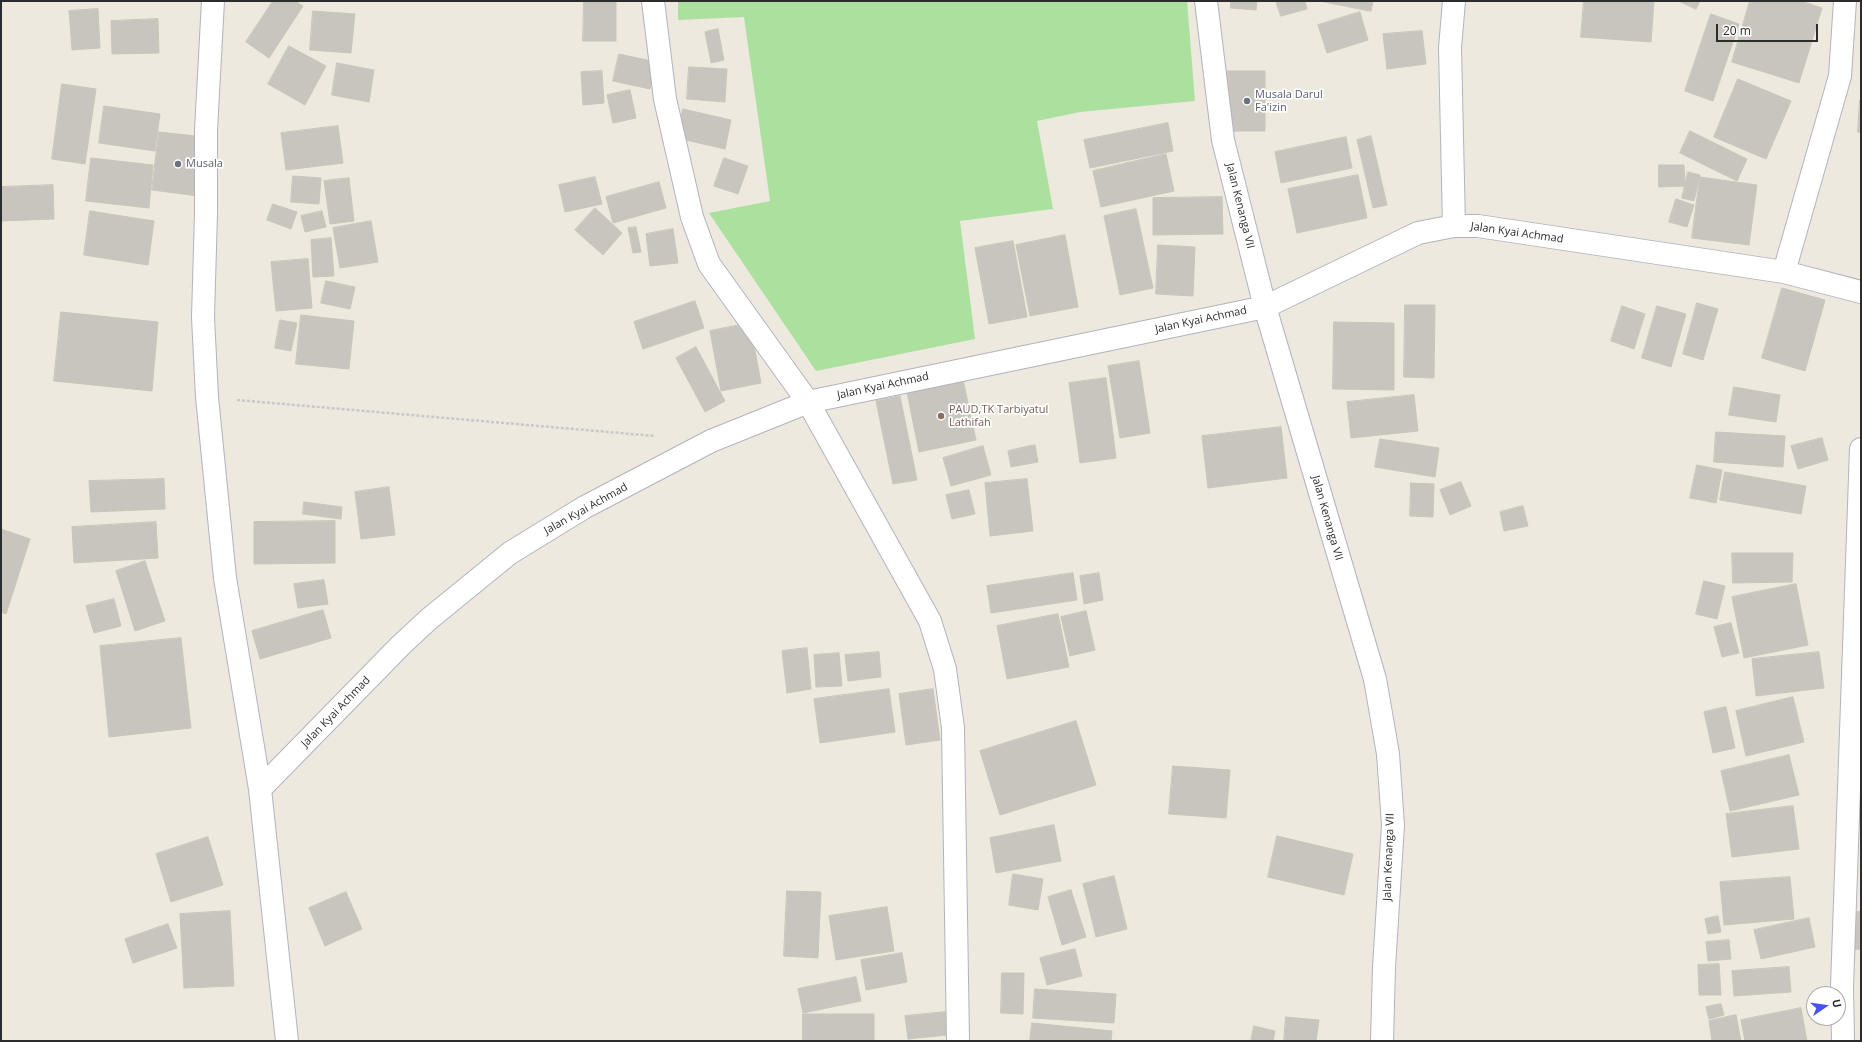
<!DOCTYPE html>
<html>
<head>
<meta charset="utf-8">
<style>
	body { margin:0 }
	#map { position:relative; width:1862px; height:1042px; overflow:hidden; background:#ede9df; font-family:"Open Sans",sans-serif }
	canvas { display:block }
	.frame { position:absolute; inset:0; border:2px solid #2c2c2c; pointer-events:none }
	.north { position:absolute; left:1806px; top:986px; width:40px; height:40px; box-sizing:border-box; background:#fff; border:1px solid #ababab; border-radius:50%; rotate:77deg; font-size:11px; font-weight:700; line-height:16px; text-align:center; color:#2c2c2c }
	.north::after { content:''; display:block; margin:auto; width:14px; height:18px; background:#4951ef; clip-path:polygon(50% 0,100% 100%,50% 72%,0 100%) }
	.scale { position:absolute; left:1716px; top:24px; width:102px; height:18px; box-sizing:border-box; border:2px solid #2c2c2c; border-top:0; padding-left:5px; font-size:12px; line-height:14px; white-space:nowrap; color:#2c2c2c; -webkit-text-stroke:3px #fff; paint-order:stroke }
</style>
</head>
<body>
<div id="map">
<canvas width="1862" height="1042"></canvas>
<div class="frame"></div>
<div class="north">U</div>
<div class="scale">20 m</div>
</div>
<script>
const context = document.querySelector('canvas').getContext('2d');
context.lineJoin = 'round';
function paint(path, color) { context.fillStyle = color; context.fill(path, 'evenodd'); }
function stroke(path, color, width, dash) { context.strokeStyle = color; context.lineWidth = width; context.lineCap = dash ? 'butt' : 'round'; context.setLineDash(dash || []); context.stroke(path); }
function write(font, color, halo, rows, align = 'center') {
  context.font = font + ' "Open Sans",sans-serif'; context.lineWidth = 3.5; context.setLineDash([]); context.textBaseline = 'middle'; context.strokeStyle = halo; context.fillStyle = color; for (const [text, x, y, turn = 0] of rows) {
    context.save(); context.translate(x, y); context.rotate((+turn || 0) * Math.PI / 180); context.textAlign = isNaN(turn) ? turn : align; if (halo) context.strokeText(text, 0, 0); context.fillText(text, 0, 0); context.restore();
  }
}
const green = new Path2D(`
	M678,1h509l8,100 -115,11 -43,9 16,88 -93,12 15,118 -159,32 -107,-158 61,-12 -26,-184 -66,3z`);
const building = new Path2D(`
	M273,1h22l8,5 -34,52 -23,-16z
	M584,1h32v40h-33z
	M1231,1h26l-1,9 -25,-2z
	M1276,1h29l2,8 -26,7z
	M1320,1h53l-2,10z
	M1584,1h70l-3,41 -70,-5z
	M1679,1h21l-4,8z
	M1750,1h51l21,7 -23,75 -67,-21z
	M98,9l2,39 -28,2 -3,-39z
	M313,11l42,3 -4,39 -41,-3z
	M1360,12l8,28 -41,13 -9,-28z
	M1711,14l28,10 -26,77 -28,-10z
	M158,19l1,34 -47,1 -1,-33z
	M718,29l6,31 -13,3 -6,-31z
	M1422,31l4,33 -39,5 -4,-35z
	M289,46l37,20 -21,39 -37,-21z
	M619,54l37,8 -6,27 -37,-8z
	M337,63l37,7 -5,32 -37,-7z
	M689,67l38,2 -2,33 -38,-3z
	M602,71l2,32 -21,2 -2,-33z
	M1228,71h37v60h-36z
	M1738,79l53,22 -25,58 -52,-22z
	M62,84l34,5 -11,75 -33,-5z
	M630,90l6,28 -23,5 -6,-28z
	M1860,100h1v32h-3z
	M104,106l56,8 -5,37 -56,-8z
	M683,109l48,11 -6,29 -48,-11z
	M1168,123l5,28 -83,17 -6,-28z
	M338,126l5,37 -57,7 -5,-37z
	M1690,131l57,28 -10,22 -57,-28z
	M159,132l46,5 -7,59 -46,-6z
	M1371,136l16,69 -14,3 -16,-68z
	M1346,137l6,31 -71,15 -6,-31z
	M1166,154l8,37 -73,16 -8,-36z
	M91,158l62,7 -4,43 -63,-7z
	M724,158l24,8 -10,28 -24,-8z
	M1659,165h25l1,21 -26,1z
	M1688,172l12,3 -6,26 -12,-3z
	M1358,175l9,43 -70,15 -9,-44z
	M293,176l28,2 -2,26 -28,-2z
	M595,177l7,27 -37,8 -6,-27z
	M1700,177l57,8 -8,60 -57,-7z
	M349,178l5,43 -24,3 -6,-43z
	M659,182l7,26 -53,15 -7,-26z
	M53,185l1,34 -53,2v-34z
	M1222,197l1,37 -70,1v-37z
	M1676,199l18,6 -7,22 -18,-5z
	M273,204l24,8 -6,17 -24,-9z
	M595,208l27,25 -19,22 -28,-25z
	M1136,209l17,79 -33,7 -16,-79z
	M90,211l64,10 -6,44 -64,-10z
	M322,211l4,16 -21,5 -4,-16z
	M371,221l7,41 -38,6 -7,-40z
	M636,227l5,25 -8,1 -5,-25z
	M673,229l5,34 -28,3 -4,-32z
	M1065,235l13,72 -48,9 -14,-71z
	M331,238l3,38 -21,1 -2,-37z
	M1013,241l14,76 -38,7 -14,-76z
	M1158,245l37,2 -2,49 -37,-2z
	M308,259l4,49 -36,3 -5,-49z
	M326,281l29,6 -5,22 -29,-6z
	M1782,288l43,12 -20,71 -43,-13z
	M695,301l9,27 -61,21 -9,-27z
	M1697,303l21,6 -15,51 -20,-6z
	M1405,305h30l-1,73 -30,-1z
	M1622,306l23,8 -11,35 -23,-8z
	M1657,306l29,8 -15,53 -29,-9z
	M61,312l97,10 -6,69 -98,-10z
	M301,315l53,6 -5,48 -53,-5z
	M280,320l17,3 -6,28 -16,-3z
	M1334,322l60,1v67l-61,-1z
	M750,323l11,60 -40,8 -11,-60z
	M696,347l29,54 -20,11 -29,-54z
	M1139,361l11,72 -30,5 -12,-72z
	M1106,378l10,80 -36,5 -11,-80z
	M963,380l13,60 -57,12 -12,-60z
	M1734,387l46,8 -4,27 -47,-7z
	M1414,395l4,36 -67,7 -4,-36z
	M900,396l17,84 -24,4 -17,-83z
	M1281,427l6,51 -79,10 -6,-52z
	M1716,432l69,4 -2,31 -69,-5z
	M1822,438l6,22 -30,9 -7,-23z
	M1380,439l59,9 -4,29 -60,-10z
	M1035,445l3,17 -27,5 -3,-16z
	M983,446l8,29 -40,11 -8,-28z
	M1697,465l25,5 -6,33 -26,-5z
	M1725,472l81,14 -5,28 -81,-14z
	M164,479l1,30 -74,3 -2,-31z
	M1027,479l6,52 -43,5 -5,-53z
	M1461,482l10,24 -21,9 -10,-25z
	M1411,483l23,1 -1,33 -23,-1z
	M389,487l6,48 -34,4 -6,-47z
	M969,490l6,24 -23,5 -6,-24z
	M304,502l38,5 -1,12 -38,-5z
	M1523,506l5,20 -24,5 -4,-19z
	M335,521v42l-81,1v-42z
	M156,522l2,36 -84,5 -2,-36z
	M1,529l29,10 -24,75 -5,-2z
	M1732,553h61l-1,29 -59,1z
	M145,561l20,60 -30,10 -19,-60z
	M1073,573l4,27 -86,13 -4,-27z
	M1099,573l4,27 -19,4 -4,-28z
	M324,580l4,24 -30,4 -4,-24z
	M1704,581l21,5 -8,33 -21,-5z
	M1796,584l12,61 -64,13 -12,-61z
	M114,599l7,27 -27,7 -8,-27z
	M323,610l8,28 -71,21 -8,-28z
	M1086,611l9,39 -25,6 -9,-39z
	M1058,614l11,53 -62,12 -10,-53z
	M1731,623l8,30 -17,4 -8,-30z
	M181,638l10,90 -82,9 -9,-91z
	M807,648l4,41 -24,4 -5,-42z
	M879,652l2,25 -33,4 -3,-26z
	M1819,652l5,36 -68,8 -4,-37z
	M839,653l3,33 -26,1 -2,-32z
	M889,689l6,43 -75,11 -6,-44z
	M933,689l7,51 -34,5 -7,-51z
	M1793,697l11,45 -58,14 -10,-45z
	M1726,707l9,41 -22,5 -9,-41z
	M1076,721l20,64 -96,30 -20,-64z
	M1789,755l10,40 -69,16 -9,-40z
	M1173,766l57,4 -4,48 -57,-4z
	M1793,806l6,43 -67,8 -6,-43z
	M1054,825l7,36 -65,12 -6,-35z
	M1277,836l76,18 -9,41 -76,-18z
	M208,837l15,48 -52,17 -15,-48z
	M1013,874l30,5 -5,31 -29,-5z
	M1114,876l13,53 -31,8 -13,-53z
	M1790,877l4,42 -70,6 -4,-43z
	M1071,890l15,47 -24,8 -14,-48z
	M787,891l34,1 -3,66 -34,-2z
	M346,892l16,37 -37,17 -16,-38z
	M887,907l7,44 -58,9 -7,-44z
	M230,911l4,75 -50,2 -4,-74z
	M1861,912v37l-13,1 -2,-37z
	M1718,916l3,16 -13,2 -3,-15z
	M1809,918l6,29 -54,12 -7,-29z
	M168,924l9,24 -44,15 -8,-24z
	M1729,940l2,19 -23,2 -2,-19z
	M1075,949l7,27 -35,9 -7,-27z
	M902,953l5,29 -41,8 -5,-30z
	M1719,964l2,31h-22l-1,-30z
	M1789,967l2,25 -57,4 -2,-25z
	M1002,973h22l-1,41 -22,-1z
	M856,977l5,24 -58,12 -5,-24z
	M1035,989l81,5 -2,29 -81,-5z
	M1721,1004l3,11 -15,4 -3,-12z
	M1801,1008l6,33h-62l-4,-21z
	M945,1012l2,23 -39,4 -3,-23z
	M803,1014h71v27h-71z
	M1736,1015l5,26h-29l-3,-20z
	M1286,1017l33,3 -3,21h-32z
	M1032,1023l80,8 -1,10h-81z
	M1254,1026l21,5 -2,10h-22z`);
const path = new Path2D(`
	M237,400l418,36`);
const street = new Path2D(`
	M213,1l-7,129v83l-3,104 4,80 18,181 35,211 27,252
	M653,1l12,98 27,118 17,47 99,138 122,219 15,48 8,59 5,313
	M1206,1l17,139 42,167 110,372 13,75 5,71 -9,142 -2,74
	M1454,226l-4,-178 4,-47
	M1784,272l56,-196 5,-75
	M260,789l141,-144 28,-26 81,-66 75,-46 126,-66 97,-39 457,-95 153,-74 36,-7h24l306,46 77,20
	M1843,1041l-1,-55 19,-537`);
const markers = [
	[1247,101,4,"#6b7280"],
	[178,164,4,"#6b7280"],
	[941,416,4,"#8d6e63"]
];
const worshipNames = [
	["Musala Darul",1255,95],
	["Fa'izin",1255,108],
	["Musala",186,164]
];
const streetNames = [
	["Jalan Kenanga VII",1240,206,76],
	["Jalan Kyai Achmad",1517,233,8],
	["Jalan Kyai Achmad",1201,320,-12],
	["Jalan Kyai Achmad",883,386,-12],
	["Jalan Kyai Achmad",586,509,-29],
	["Jalan Kenanga VII",1327,518,74],
	["Jalan Kyai Achmad",336,712,-46],
	["Jalan Kenanga VII",1389,857,-88]
];
const educationNames = [
	["PAUD,TK Tarbiyatul",949,410],
	["Lathifah",949,423]
];
paint(green, '#ace09f');
paint(building, '#c8c5be');
stroke(building, '#c8c5b9', 1);
stroke(street, '#b2b3be', 24);
stroke(path, '#c8c8c8', 2.5, [3, 2]);
stroke(street, '#fff', 22);
for (const [x, y, r, color] of markers) { const dot = new Path2D(); dot.arc(x, y, r, 0, 2 * Math.PI); context.fillStyle = color; context.fill(dot); stroke(dot, '#fff', 1.5); }
write('11px', '#5b616d', '#fff', worshipNames, 'left');
write('11px', '#2c2c2c', '#fff', streetNames);
write('11px', '#785e54', '#fff', educationNames, 'left');
</script>
</body>
</html>
